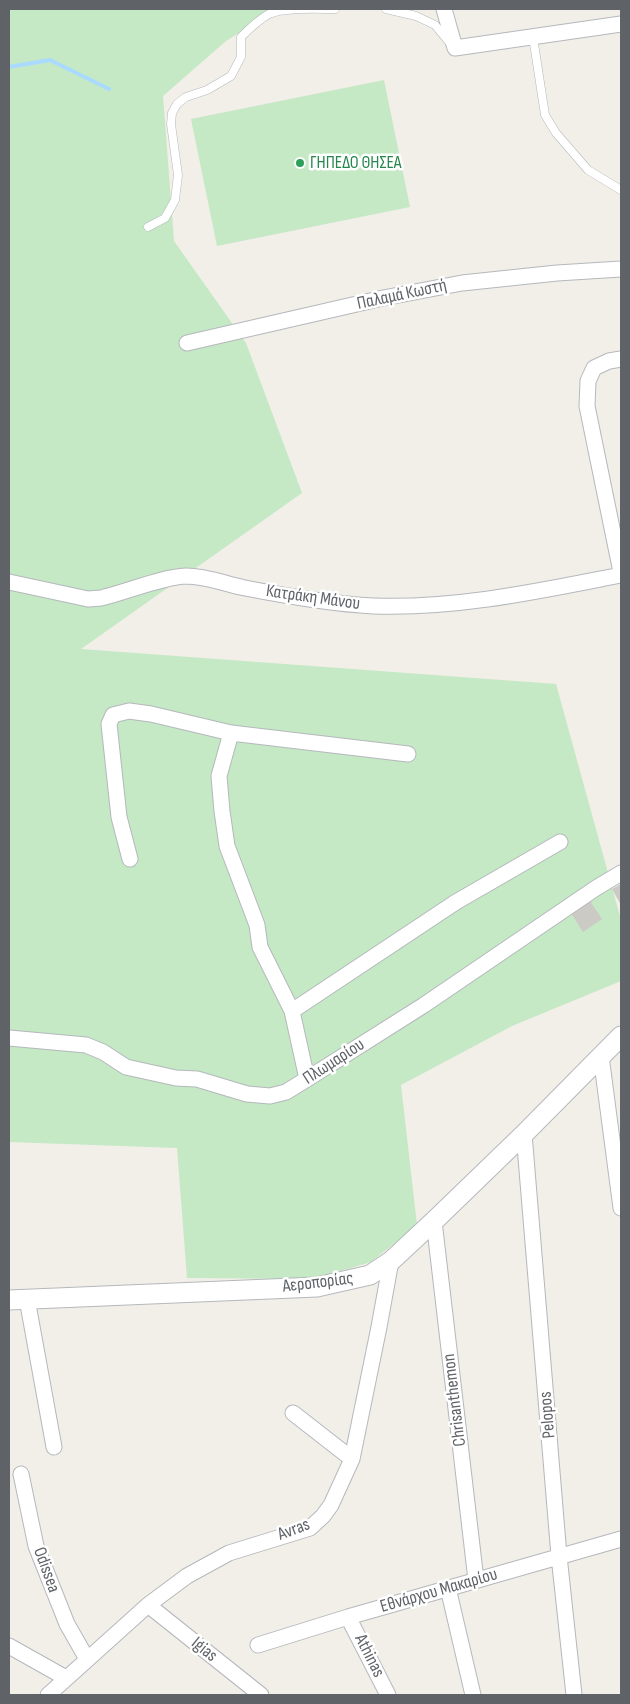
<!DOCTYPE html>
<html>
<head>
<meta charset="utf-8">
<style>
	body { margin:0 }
	#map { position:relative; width:630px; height:1704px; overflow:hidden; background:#f1efe8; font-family:"Sofia Sans Condensed",sans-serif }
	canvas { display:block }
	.frame { position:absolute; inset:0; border:10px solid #5f6368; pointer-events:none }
</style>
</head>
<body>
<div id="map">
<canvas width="630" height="1704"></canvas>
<div class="frame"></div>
</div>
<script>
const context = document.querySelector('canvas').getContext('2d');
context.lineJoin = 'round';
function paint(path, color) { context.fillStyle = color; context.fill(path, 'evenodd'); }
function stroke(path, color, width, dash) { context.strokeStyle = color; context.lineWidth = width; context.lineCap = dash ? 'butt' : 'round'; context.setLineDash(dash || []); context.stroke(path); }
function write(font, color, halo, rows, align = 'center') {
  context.font = font + ' "Sofia Sans Condensed",sans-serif'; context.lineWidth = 5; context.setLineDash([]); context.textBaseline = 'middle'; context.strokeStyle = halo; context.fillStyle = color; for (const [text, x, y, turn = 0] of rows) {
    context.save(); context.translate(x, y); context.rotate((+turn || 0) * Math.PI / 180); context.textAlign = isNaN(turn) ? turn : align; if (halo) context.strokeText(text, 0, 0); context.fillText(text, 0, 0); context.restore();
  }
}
const green = new Path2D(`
	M9,9h268l-51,32 -63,55 11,145 72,102 56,150 -221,156 475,35 65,236v61l-109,45 -111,59 16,140 -46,37 -58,17 -126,-1 -10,-130 -168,-6z
	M384,80l26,127 -193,39 -26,-127z`);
const stream = new Path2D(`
	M9,67l41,-7 59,29`);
const building = new Path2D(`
	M621,884v21l-9,-16z
	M590,901l12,18 -19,13 -12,-19z`);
const service = new Path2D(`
	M386,9l30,7 19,9 15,18
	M533,37l12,78 11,18 32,37 33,20
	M148,227l17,-9 10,-18 3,-25 -7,-51 1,-11 5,-9 9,-7 21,-7 24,-14 10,-19v-20c9,-9 17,-17 28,-23 15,-7 49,-5 66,-5`);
const minor = new Path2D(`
	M444,9l11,39 166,-24
	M187,343l196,-45 79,-15 95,-10 64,-4
	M621,359l-12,2 -15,7 -6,13 -1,25 34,166
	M9,582l79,17 13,-1c26,-6 60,-21 85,-22 21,0 39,8 59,12 41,8 87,16 128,18 84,3 166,-15 248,-31
	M231,733l-12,43 3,35 5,35 30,79 3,22 32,64 15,68
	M130,859l-11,-42 -10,-93 4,-9 16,-4 22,3 80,19 177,21
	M292,1011l164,-109 104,-60
	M9,1038l77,7 17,7 23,15 50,11 21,1 50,15 23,2 16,-4 21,-13 117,-74 172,-117 25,-15
	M601,1056l20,152
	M524,1134l35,422 15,139
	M434,1221l42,359
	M27,1299l27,148
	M293,1413l59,46
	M21,1474l15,72 31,78 20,35
	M448,1588l25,107
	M148,1605l113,90
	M348,1617l40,78
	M258,1645l90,-28 273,-78
	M9,1646l57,32
	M48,1695l100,-90 39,-29 42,-23 81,-25 13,-12 8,-11 21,-46 27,-132 12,-66`);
const tertiary = new Path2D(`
	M9,1300l308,-13 53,-12 21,-14 43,-40 90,-87 97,-98`);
const markers = [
	[300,163,5,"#2e9e5b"]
];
const leisureNames = [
	["ΓΗΠΕΔΟ ΘΗΣΕΑ",310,163]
];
const streetNames = [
	["Παλαμά Κωστή",402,295,-12],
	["Κατράκη Μάνου",313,598,8],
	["Πλωμαρίου",334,1062,-33],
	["Αεροπορίας",318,1283,-7],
	["Chrisanthemon",455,1400,-97],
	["Pelopos",548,1415,-95],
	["Avras",294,1530,-21],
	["Odissea",46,1570,70],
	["Εθνάρχου Μακαρίου",439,1591,-16],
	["Igias",204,1650,39],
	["Athinas",369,1656,63]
];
paint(green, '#c5e8c5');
stroke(stream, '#aadaff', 4);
paint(building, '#cccac5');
stroke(service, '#b5b8bc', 9);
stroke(minor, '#b5b8bc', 17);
stroke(tertiary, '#b5b8bc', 21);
stroke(service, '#fff', 8);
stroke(minor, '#fff', 15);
stroke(tertiary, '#fff', 19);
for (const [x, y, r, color] of markers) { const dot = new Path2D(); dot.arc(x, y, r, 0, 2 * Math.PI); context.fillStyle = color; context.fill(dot); stroke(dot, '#fff', 2); }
write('18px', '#27864d', '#fff', leisureNames, 'left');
write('18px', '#5f6368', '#fff', streetNames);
</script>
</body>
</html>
